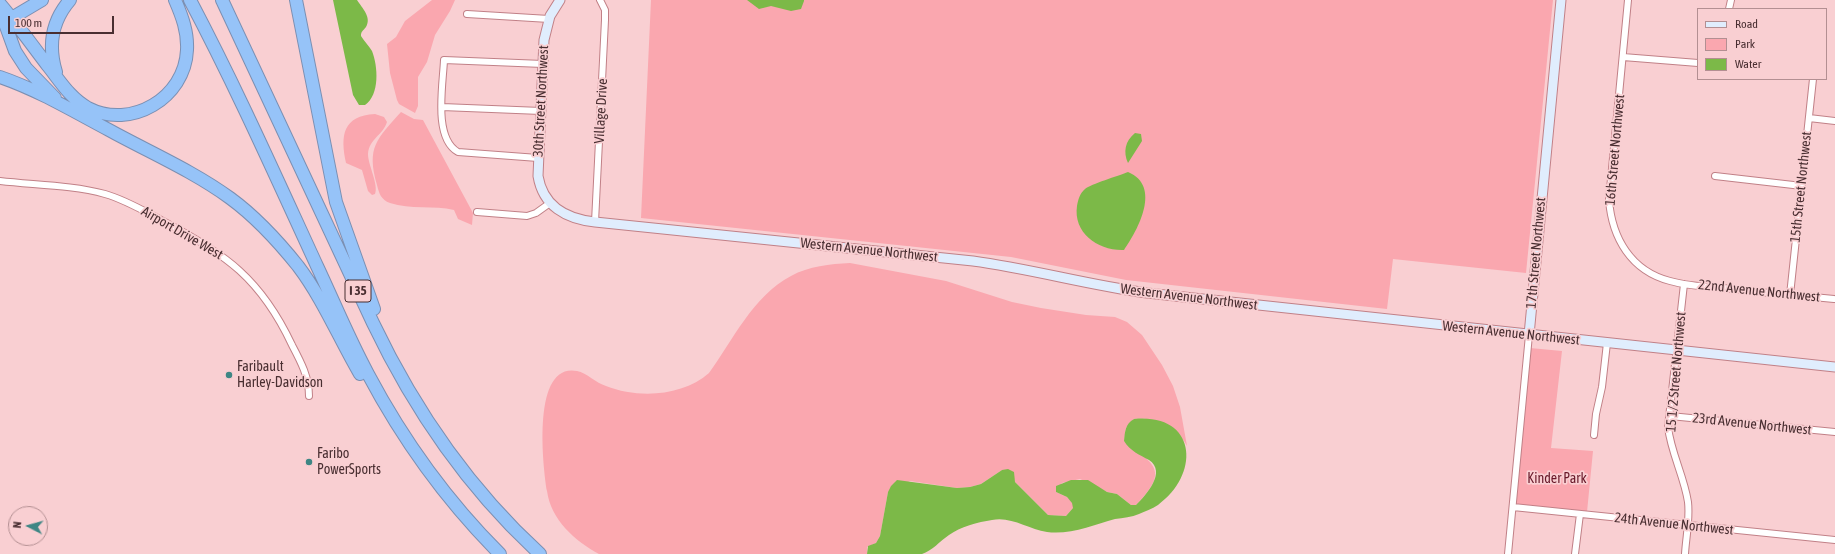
<!DOCTYPE html>
<html>
<head>
<meta charset="utf-8">
<style>
	body { margin:0 }
	#map { position:relative; width:1835px; height:554px; overflow:hidden; background:#f9cfd2; font-family:"Asap Condensed",sans-serif }
	canvas { display:block }
	.legend { position:absolute; left:1697px; top:8px; width:130px; height:72px; box-sizing:border-box; background:#f9cfd2; border:1px solid #b38f92; margin:0; padding:5px 7px; list-style:none; font-size:12px; color:#492e31 }
	.legend li { display:flex; align-items:center; gap:8px; height:20px }
	.legend b { width:20px; border:1px solid #b38f92 }
	.north { position:absolute; left:8px; top:506px; width:40px; height:40px; box-sizing:border-box; background:#f9cfd2; border:1px solid #b38f92; border-radius:50%; rotate:276deg; font-size:11px; font-weight:700; line-height:16px; text-align:center; color:#492e31 }
	.north::after { content:''; display:block; margin:auto; width:14px; height:18px; background:#3e8684; clip-path:polygon(50% 0,100% 100%,50% 72%,0 100%) }
	.scale { position:absolute; left:8px; top:16px; width:106px; height:18px; box-sizing:border-box; border:2px solid #492e31; border-top:0; padding-left:5px; font-size:12px; line-height:14px; white-space:nowrap; color:#492e31; -webkit-text-stroke:3px #f9cfd2; paint-order:stroke }
</style>
</head>
<body>
<div id="map">
<canvas width="1835" height="554"></canvas>
<ul class="legend">
<li><b style="height:5px;background:#e0edfd"></b>Road</li>
<li><b style="height:11px;background:#faa7af"></b>Park</li>
<li><b style="height:11px;background:#7cb948"></b>Water</li>
</ul>
<div class="north">N</div>
<div class="scale">100 m</div>
</div>
<script>
const context = document.querySelector('canvas').getContext('2d');
context.lineJoin = 'round';
function paint(path, color) { context.fillStyle = color; context.fill(path, 'evenodd'); }
function stroke(path, color, width, dash) { context.strokeStyle = color; context.lineWidth = width; context.lineCap = dash ? 'butt' : 'round'; context.setLineDash(dash || []); context.stroke(path); }
function write(font, color, halo, rows, align = 'center') {
  context.font = font + ' "Asap Condensed",sans-serif'; context.lineWidth = 3.5; context.setLineDash([]); context.textBaseline = 'middle'; context.strokeStyle = halo; context.fillStyle = color; for (const [text, x, y, turn = 0] of rows) {
    context.save(); context.translate(x, y); context.rotate((+turn || 0) * Math.PI / 180); context.textAlign = isNaN(turn) ? turn : align; if (halo) context.strokeText(text, 0, 0); context.fillText(text, 0, 0); context.restore();
  }
}
const green = new Path2D(`
	M432,0h23l-5,11 -15,24 -8,27 -9,15v29l-3,7 -16,-9 -2,-4 -7,-27 -3,-29 9,-7 9,-16z
	M651,0h902l-27,273 -133,-14 -6,50 -261,-29 -115,-23 -370,-39z
	M401,112l13,7 9,1 50,93 -1,12 -14,-6 -4,-9c-20,-5 -44,0 -64,-7 -9,-3 -11,-10 -13,-18 -11,-38 0,-46 24,-73z
	M375,114l9,3 3,5c-4,13 -18,17 -19,32 0,11 11,31 7,40l-3,1 -4,-4 -6,-21 -16,-7c-6,-28 -3,-47 29,-49z
	M850,263l96,18 66,21 29,6 45,7 29,2 12,5 15,13 20,30 11,21 7,21 7,39c-11,-21 -30,-29 -53,-27l-8,9 -2,13c32,24 45,30 12,64h-5l-14,-11 -10,-2 -27,-13 -18,4 -6,9 11,5 6,6v5l-7,8 -18,-1 -33,-33 -2,-6 -11,-6 -21,14 -11,3 -13,1 -47,-7 -22,11 -8,44 -4,7 -9,4v7h-268c-24,-13 -48,-34 -52,-63 -4,-24 -16,-129 30,-120 10,2 19,12 29,15 33,13 77,10 103,-13 24,-33 44,-77 82,-97 18,-10 39,-12 59,-13z
	M1530,348l32,3 -11,97 42,3 -6,61 -71,-7z`);
const water = new Path2D(`
	M333,0h24c5,8 15,17 9,27 -3,4 -5,4 -5,9 3,5 8,10 11,15 6,15 8,44 -7,54h-6l-6,-10z
	M747,0h57v1l-3,8 -10,2 -20,-5 -12,3z
	M1135,133l6,1 1,7 -14,22c-5,-11 -3,-22 7,-30z
	M1128,172c34,14 10,58 -4,78 -26,1 -51,-17 -47,-44 1,-6 3,-13 8,-17 6,-5 33,-13 43,-17z
	M1134,419c63,-6 67,55 24,86 -6,4 -13,6 -19,9 -7,3 -16,4 -24,5 -21,6 -45,16 -68,13 -19,-3 -36,-16 -55,-12 -14,2 -32,7 -43,15 -9,6 -17,16 -27,19 -11,0 -42,0 -55,0l1,-8 8,-3 4,-7 8,-44 3,-6 6,-6 60,8 13,-1 11,-3 21,-14 6,-1 6,3 1,10 33,33 18,1 7,-8 -1,-5 -5,-6 -11,-5v-6l15,-6h17l19,12 10,2 14,11h5c10,-10 31,-33 13,-45 -9,-5 -19,-9 -25,-19 1,-9 1,-17 10,-22z`);
const street = new Path2D(`
	M1628,0l-19,200c3,38 22,71 61,81 21,6 43,6 64,8 33,4 66,7 100,10
	M1729,9l2,-9
	M467,14l82,5
	M1623,57l75,6
	M442,107l99,4
	M1809,118l26,3
	M538,158l-80,-6c-25,-14 -15,-67 -14,-92l99,4
	M1715,176l87,10
	M0,181c34,4 72,4 105,13 21,6 39,17 58,27 63,33 98,58 129,124 9,17 17,32 17,51
	M477,212l50,4 9,-3 14,-10
	M595,222l10,-202v-10l-5,-10
	M1684,284l-16,143c3,26 16,49 20,75 2,17 -2,35 -3,52
	M1790,295l23,-216
	M1670,416l165,16
	M1594,435l2,-21 6,-27 5,-44
	M1513,507l322,33
	M1508,554l21,-219
	M1575,554l5,-40`);
const secondary = new Path2D(`
	M560,0l-10,16 -6,24 -6,136c5,30 28,43 57,46l378,39c59,8 115,24 174,32l688,74
	M1529,335l32,-335`);
const highway = new Path2D(`
	M190,0c46,87 86,177 127,266 17,36 32,73 51,108 35,66 78,126 132,180
	M222,0l151,323c41,86 96,166 167,231
	M296,0l40,202 38,107
	M0,4c17,20 32,41 48,62 12,15 22,32 40,42 43,22 97,-10 99,-58 1,-18 -5,-34 -12,-50
	M0,10l15,41 11,17 29,30
	M5,22l37,-22
	M56,72c-8,-26 -5,-50 14,-72
	M0,77c38,13 73,34 109,53 40,22 84,41 121,68 26,19 48,43 68,68 25,33 41,72 62,108`);
const markers = [
	[229,375,4,"#3e8684"],
	[309,462,4,"#3e8684"]
];
const shields = [
	[358,291,26]
];
const shieldNames = [
	["I 35",358,291]
];
const streetNames = [
	["30th Street Northwest",541,101,-87],
	["Village Drive",601,111,-87],
	["16th Street Northwest",1615,150,-85],
	["15th Street Northwest",1801,187,-84],
	["Airport Drive West",182,233,30],
	["Western Avenue Northwest",869,250,6],
	["17th Street Northwest",1536,253,-85],
	["22nd Avenue Northwest",1759,291,6],
	["Western Avenue Northwest",1189,297,7],
	["Western Avenue Northwest",1511,333,6],
	["15 1/2 Street Northwest",1676,372,-85],
	["23rd Avenue Northwest",1752,424,6],
	["24th Avenue Northwest",1674,524,6]
];
const poiNames = [
	["Faribault",237,367],
	["Harley-Davidson",237,383],
	["Faribo",317,454],
	["PowerSports",317,470]
];
const parkNames = [
	["Kinder Park",1557,479]
];
paint(green, '#faa7af');
paint(water, '#7cb948');
stroke(street, '#c18087', 8);
stroke(secondary, '#c18087', 11);
stroke(highway, '#7b8fb2', 14);
stroke(street, '#fff', 6);
stroke(secondary, '#e0edfd', 9);
stroke(highway, '#96c3f8', 12);
for (const [x, y, r, color] of markers) { const dot = new Path2D(); dot.arc(x, y, r, 0, 2 * Math.PI); context.fillStyle = color; context.fill(dot); stroke(dot, '#f9cfd2', 1.5); }
for (const [x, y, w] of shields) { const box = new Path2D(); box.roundRect(x - w / 2, y - 11, w, 22, 3); context.fillStyle = '#f9cfd2'; context.fill(box); stroke(box, '#492e31', 1); }
write('bold 13px', '#492e31', null, shieldNames);
write('14px', '#492e31', '#f9cfd2', streetNames);
write('14px', '#492e31', '#f9cfd2', poiNames, 'left');
write('14px', '#681829', '#f9cfd2', parkNames);
</script>
</body>
</html>
